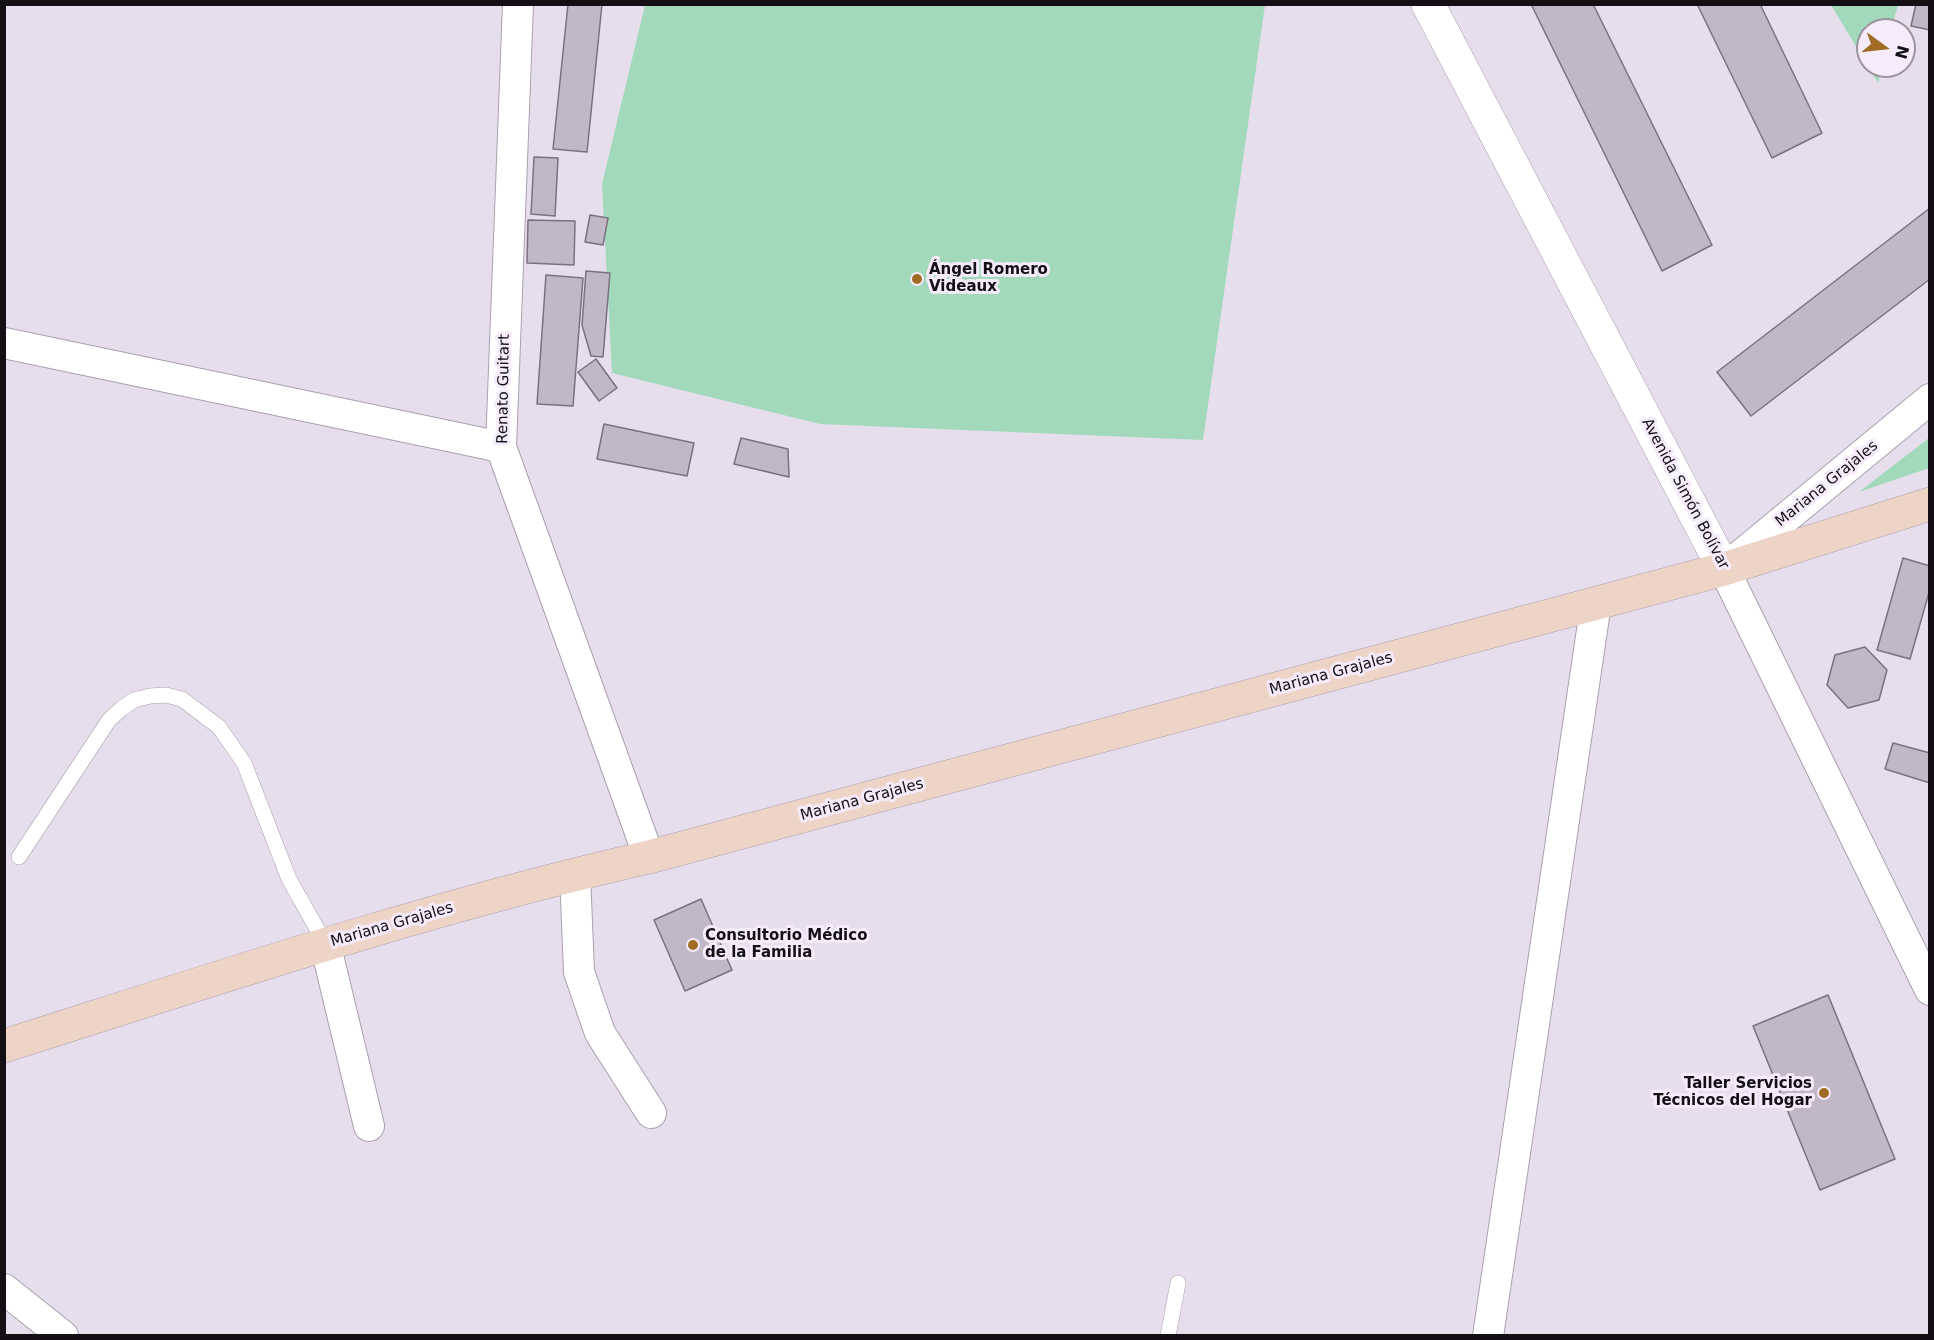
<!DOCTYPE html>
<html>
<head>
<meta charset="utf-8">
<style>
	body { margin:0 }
	#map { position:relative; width:1934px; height:1340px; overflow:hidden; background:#e7deed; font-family:"DejaVu Sans",sans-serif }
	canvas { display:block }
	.frame { position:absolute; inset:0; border:6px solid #130f15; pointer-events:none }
	.north { position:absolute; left:1856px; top:18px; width:60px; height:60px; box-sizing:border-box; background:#f5ebfa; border:2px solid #9b939e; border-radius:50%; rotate:105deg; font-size:16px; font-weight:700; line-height:24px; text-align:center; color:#130f15 }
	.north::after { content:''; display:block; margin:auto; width:21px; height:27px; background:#a06c23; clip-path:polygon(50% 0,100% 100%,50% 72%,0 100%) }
</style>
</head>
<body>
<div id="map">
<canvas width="1934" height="1340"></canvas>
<div class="frame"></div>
<div class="north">N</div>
</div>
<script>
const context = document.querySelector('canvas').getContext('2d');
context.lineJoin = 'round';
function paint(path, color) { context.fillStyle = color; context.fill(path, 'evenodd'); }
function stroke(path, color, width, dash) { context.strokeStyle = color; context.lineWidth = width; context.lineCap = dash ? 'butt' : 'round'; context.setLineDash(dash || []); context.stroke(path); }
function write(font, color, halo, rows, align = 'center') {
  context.font = font + ' "DejaVu Sans",sans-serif'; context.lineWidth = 6; context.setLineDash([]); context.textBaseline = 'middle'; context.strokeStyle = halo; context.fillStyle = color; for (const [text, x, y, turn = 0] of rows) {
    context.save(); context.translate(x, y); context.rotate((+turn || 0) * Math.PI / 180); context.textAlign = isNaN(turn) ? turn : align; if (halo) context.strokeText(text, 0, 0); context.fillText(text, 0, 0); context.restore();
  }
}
const green = new Path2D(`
	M645,5h620l-62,435 -383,-16 -208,-51 -10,-189z
	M1831,5h67l-7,25h-23v36h14l-4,17z
	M1929,438v30l-70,24z`);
const building = new Path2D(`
	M568,4h34l-15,148 -34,-3z
	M1531,4h62l119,241 -50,26z
	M1697,4h63l62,129 -50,25z
	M1916,4h14v26l-19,-4z
	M534,157l24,1 -3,58 -24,-2z
	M1930,208v71l-179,137 -34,-44z
	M590,215l18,3 -5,27 -18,-3z
	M528,220l47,1 -1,44 -47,-2z
	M586,271l24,2 -7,84 -12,-1 -9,-31z
	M546,275l37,3 -10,128 -36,-2z
	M596,359l21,29 -18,13 -21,-29z
	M604,424l90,19 -7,33 -90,-17z
	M741,438l47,11 1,28 -55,-13z
	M1903,558l27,8v23l-20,70 -33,-9z
	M1865,647l22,23 -8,30 -31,8 -21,-23 8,-30z
	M1893,743l37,10v30l-45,-14z
	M701,899l31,71 -47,21 -31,-71z
	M1828,995l67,164 -75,31 -67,-164z`);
const service = new Path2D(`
	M19,857l90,-137 12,-11 13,-9 16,-4 16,-1 16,4 37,28 25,36 45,116 36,64
	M1168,1336l10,-53`);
const minor = new Path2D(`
	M518,4l-17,443 148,410
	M4,343l497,104
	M1930,399l-206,170 206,421
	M575,874l4,98 21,61 51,80
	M325,943l44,183
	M4,1289l59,47
	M1488,1336l108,-733`);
const tertiary = new Path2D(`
	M1428,4l296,565`);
const secondary = new Path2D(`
	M4,1046c214,-68 426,-139 645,-189l1075,-288 206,-65`);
const markers = [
	[917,279,6,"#a06c23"],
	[693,945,6,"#a06c23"],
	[1824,1093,6,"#a06c23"]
];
const poiNames = [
	["Ángel Romero",929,270],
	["Videaux",929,287],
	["Consultorio Médico",705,936],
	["de la Familia",705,953],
	["Taller Servicios",1812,1084,"right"],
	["Técnicos del Hogar",1812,1101,"right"]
];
const streetNames = [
	["Renato Guitart",504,389,-89],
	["Mariana Grajales",1827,484,-39],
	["Avenida Simón Bolívar",1685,494,62],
	["Mariana Grajales",1331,674,-15],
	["Mariana Grajales",862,800,-15],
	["Mariana Grajales",392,925,-16]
];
paint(green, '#a1d9ba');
paint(building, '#c1b8c7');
stroke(building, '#7a717f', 1.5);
stroke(service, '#a9a0ae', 16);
stroke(minor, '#a9a0ae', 32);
stroke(tertiary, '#a9a0ae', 34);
stroke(secondary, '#a9a0ae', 34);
stroke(service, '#fff', 15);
stroke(minor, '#fff', 30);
stroke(tertiary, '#fff', 33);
stroke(secondary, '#eed4c7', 33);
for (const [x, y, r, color] of markers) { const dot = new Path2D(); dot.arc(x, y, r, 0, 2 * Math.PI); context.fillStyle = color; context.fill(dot); stroke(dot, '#f5ebfa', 2); }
write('bold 15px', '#130f15', '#f5ebfa', poiNames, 'left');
write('15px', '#130f15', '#f5ebfa', streetNames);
</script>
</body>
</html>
